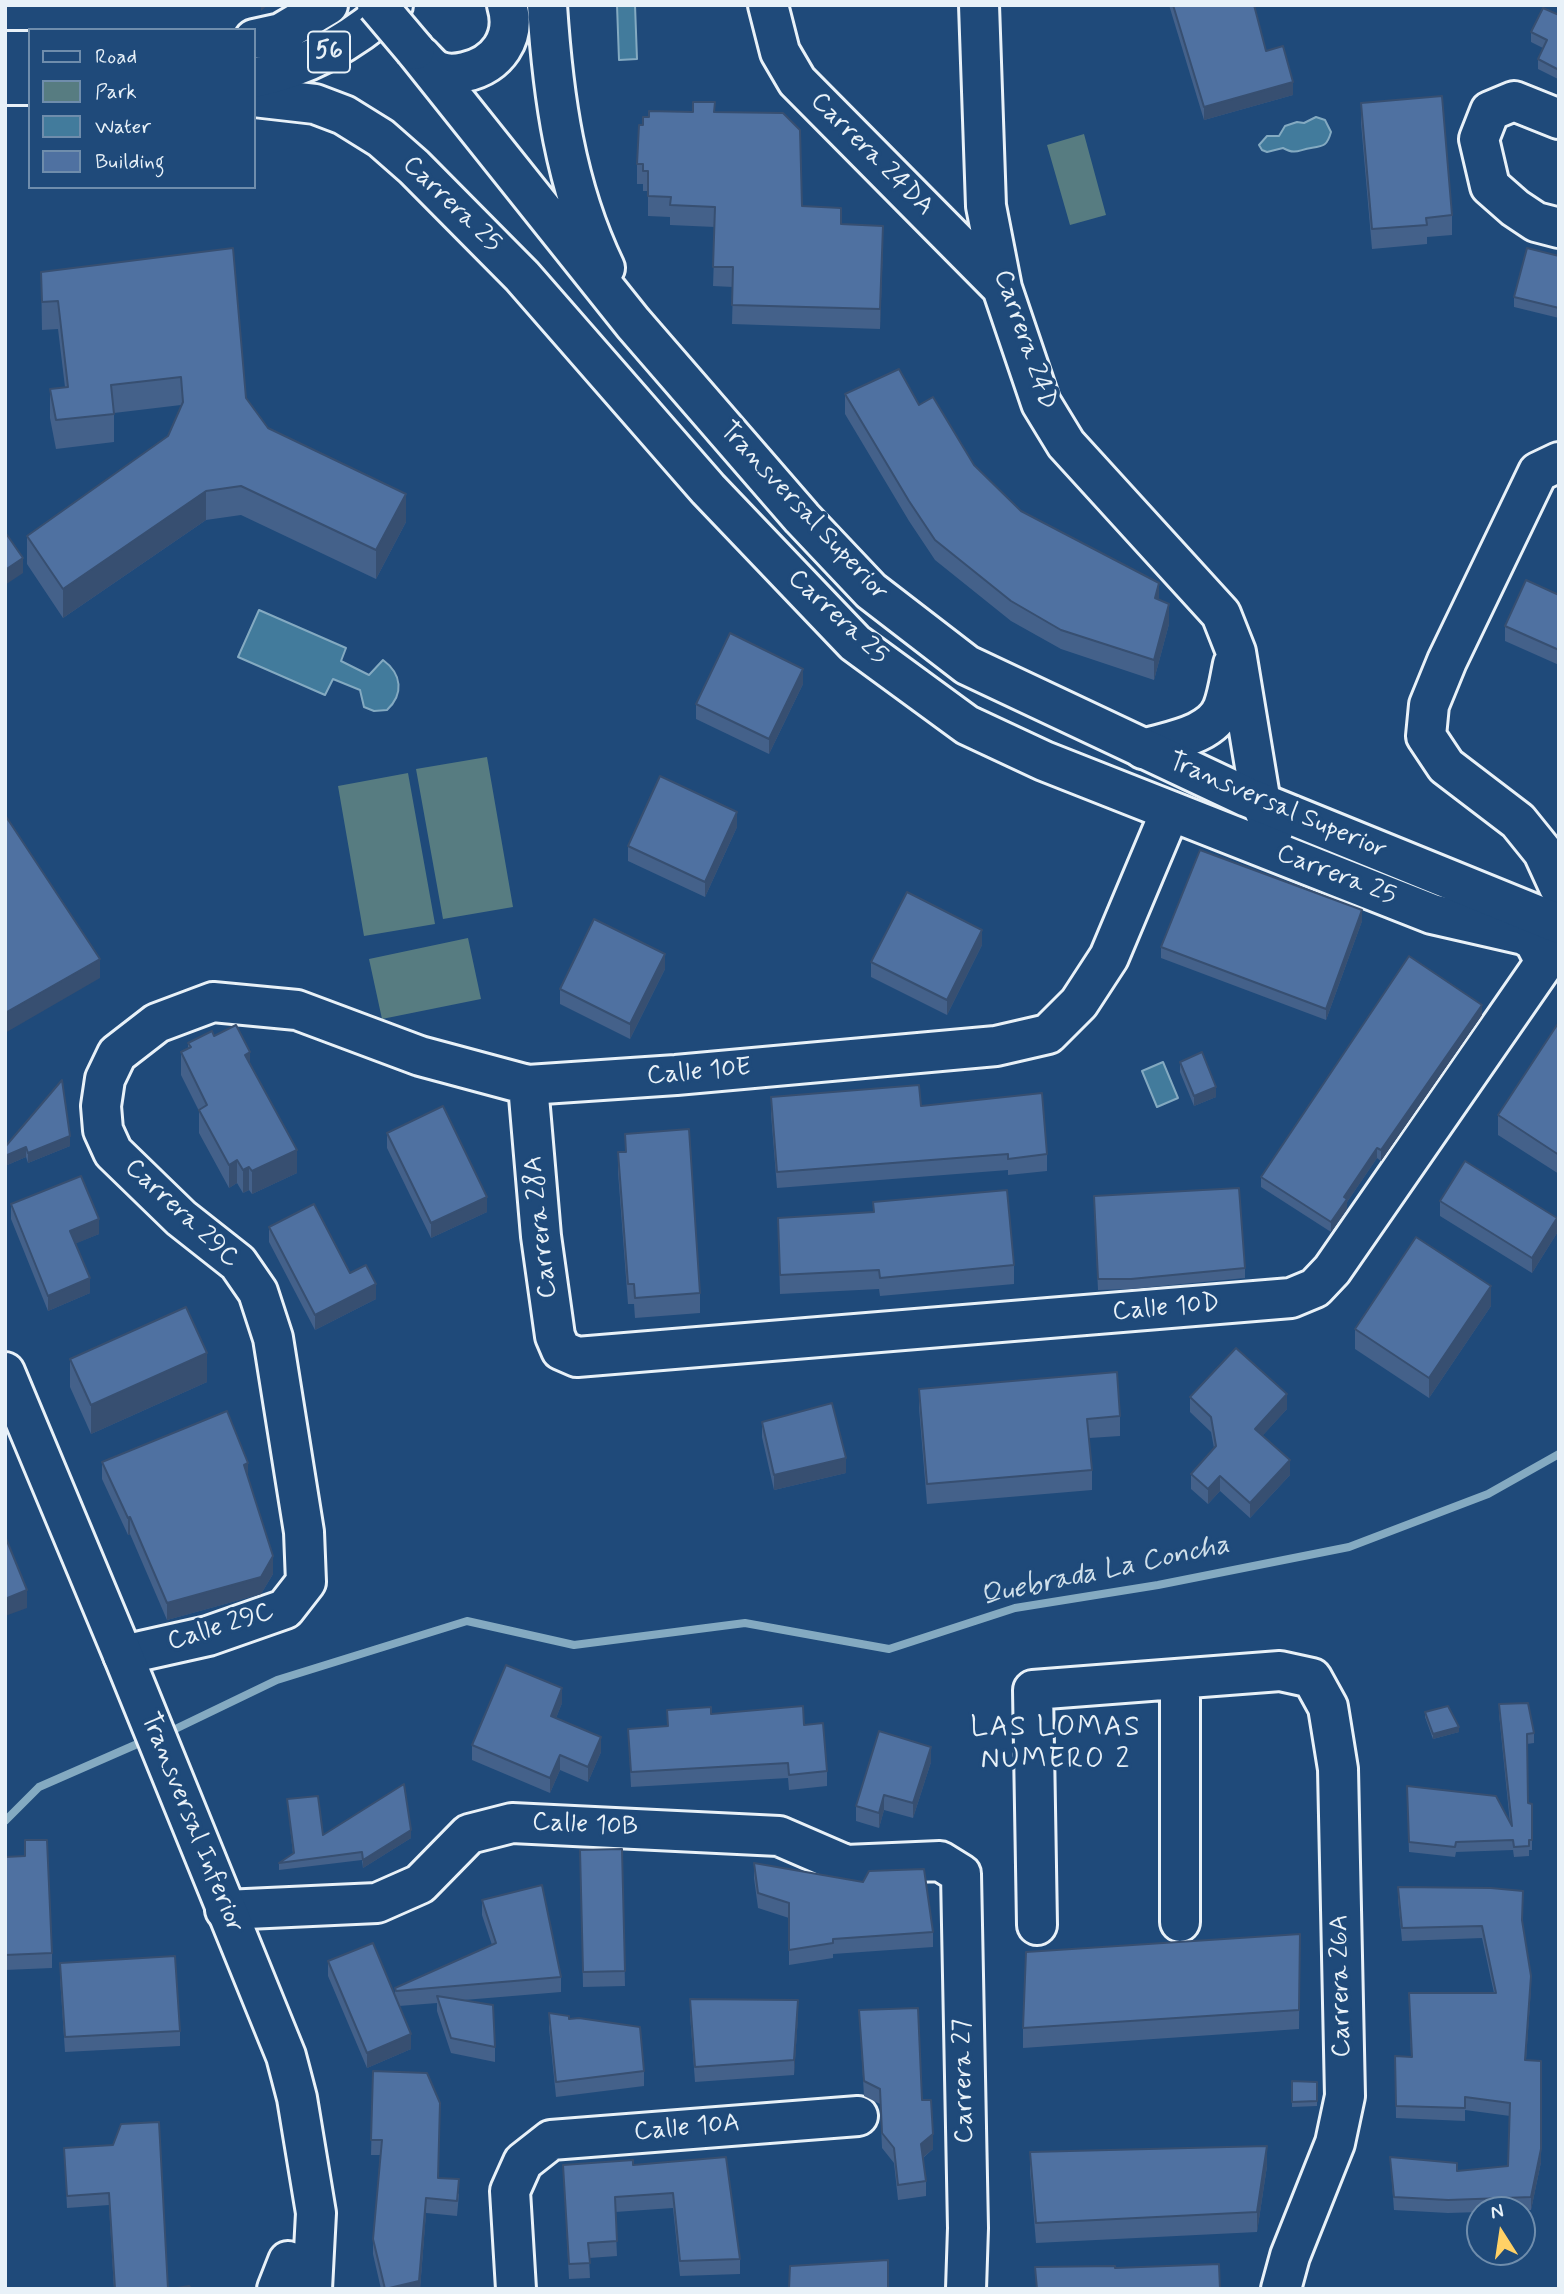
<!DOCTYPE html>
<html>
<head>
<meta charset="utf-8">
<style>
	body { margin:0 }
	#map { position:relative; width:1564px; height:2294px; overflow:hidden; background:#1f4a7a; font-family:Mynerve,sans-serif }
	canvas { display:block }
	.frame { position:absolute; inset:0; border:7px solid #e8f1f8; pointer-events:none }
	.legend { position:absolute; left:28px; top:28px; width:228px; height:161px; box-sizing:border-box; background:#1f4a7a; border:2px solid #6f8dac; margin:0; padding:9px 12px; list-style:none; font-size:21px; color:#e8f1f8 }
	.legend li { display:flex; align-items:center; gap:14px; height:35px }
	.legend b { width:35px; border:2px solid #6f8dac }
	.north { position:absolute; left:1466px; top:2196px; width:70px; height:70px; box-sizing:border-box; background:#1f4a7a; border:2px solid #6f8dac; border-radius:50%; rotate:348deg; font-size:19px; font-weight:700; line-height:28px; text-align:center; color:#e8f1f8 }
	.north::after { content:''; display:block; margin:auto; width:24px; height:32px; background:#ffd166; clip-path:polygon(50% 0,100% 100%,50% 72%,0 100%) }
</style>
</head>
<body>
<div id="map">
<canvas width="1564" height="2294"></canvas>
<div class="frame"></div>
<ul class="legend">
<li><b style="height:9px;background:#1f4a7a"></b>Road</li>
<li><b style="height:19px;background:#577c81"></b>Park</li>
<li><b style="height:19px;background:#427b9c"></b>Water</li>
<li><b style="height:19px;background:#4f71a1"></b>Building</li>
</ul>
<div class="north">N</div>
</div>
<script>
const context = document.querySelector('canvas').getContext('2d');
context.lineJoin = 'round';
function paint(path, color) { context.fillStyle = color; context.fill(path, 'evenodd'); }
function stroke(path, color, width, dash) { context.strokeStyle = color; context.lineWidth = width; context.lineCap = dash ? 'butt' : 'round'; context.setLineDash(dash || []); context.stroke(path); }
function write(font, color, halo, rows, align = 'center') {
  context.font = font + ' Mynerve,sans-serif'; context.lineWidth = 7; context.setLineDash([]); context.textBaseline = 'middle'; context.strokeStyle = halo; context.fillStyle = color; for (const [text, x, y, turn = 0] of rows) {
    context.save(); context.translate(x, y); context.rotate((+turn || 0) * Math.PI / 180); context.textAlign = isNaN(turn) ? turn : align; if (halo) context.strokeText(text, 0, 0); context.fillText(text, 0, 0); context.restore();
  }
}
const green = new Path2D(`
	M1084,134l22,81 -36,10 -23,-80z
	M487,757l26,150 -70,12 -27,-150z
	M408,773l27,151 -71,12 -26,-150z
	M468,938l13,61 -99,20 -13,-60z`);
const water = new Path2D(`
	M617,5h18l2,54 -18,1z
	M1316,117l9,3 6,12c-4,14 -7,14 -20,16 -13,2 -15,7 -28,0l-16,4 -5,-2 -3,-5 8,-9h12l6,-10 12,-4 7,1z
	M259,610l87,38 -5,13 28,14 14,-15c19,14 21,34 4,50l-13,1 -10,-4 -4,-17 -27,-11 -8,16 -87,-38z
	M1163,1062l15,36 -21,9 -15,-36z`);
const stream = new Path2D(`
	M167,1733l110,-53 190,-59 107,24 171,-22 144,26 126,-41 143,-23 191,-38 139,-53 71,-40
	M5,1821l34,-34 96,-42`);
const minor = new Path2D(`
	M768,5l12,47 17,29 205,207
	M979,5l7,201 16,82 39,115 25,41 155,170 15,38 25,151 12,28
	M254,97l61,7 29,11 37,23 33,29 108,109 186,213 147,154 112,82 77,36 388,153 92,21 10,6 11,21
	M1559,119l-45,-18 -24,10 -11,28 11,47 25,22 21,14 23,6
	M1559,462l-21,10 -91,189 -18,44 -3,31 20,30 72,55 25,31 16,35
	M1143,749c26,-8 70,-14 80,-42 5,-13 7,-29 10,-43
	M528,1085l13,151 14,100 6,14 16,7 714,-59 24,-10 17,-18 213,-308 9,-25
	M123,1655l85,-19 77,-27 21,-27 -2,-50 -31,-194 -15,-46 -20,-29 -57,-45 -68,-66 -10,-22 -2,-24 4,-27 12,-25 40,-31 56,-21 84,8 123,46 108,29 148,-10 320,-29 52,-12 31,-31 30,-46 61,-145
	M225,1910l152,-7 43,-19 49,-50 43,-11 267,13 67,29 94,-4 21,13 7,354 -2,61
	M1180,1922v-242
	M1037,1925l-4,-235 247,-19 32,7 16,29 10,62 7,327 -10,47 -45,113 -9,33
	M516,2289l-6,-98 13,-29 28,-22 307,-24`);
const major = new Path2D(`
	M547,5c6,91 18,180 58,263
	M254,39l27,-6 47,-28
	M415,50l218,273 169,195 69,73 96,74 280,132 312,127
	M5,51h25
	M421,56c5,5 10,12 17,15 9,4 18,3 27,1 32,-7 52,-34 42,-67
	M254,78c54,-11 98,-36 139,-73
	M5,85h25
	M5,1372l118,283 163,401 11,42 19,115 -4,76
	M277,2289l11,-28`);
const majorBridge = new Path2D(`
	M377,5l38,45`);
const wall = new Path2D(`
	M1169,5h85l12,46 27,44 -89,25z
	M1559,15v77l-2,-1 1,-12 -20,-10v-10l5,-11 -12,-6v-10z
	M1361,103l91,112v20l-25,2v7l-55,5 -11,-126z
	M715,112l87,94 81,39 -3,84 -148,-5 1,-37 -20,-1 2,-59 -45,-2v-8l-22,-1v-25h-5v-7h-6v-20l6,-47z
	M1559,256v62l-45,-11v-10z
	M41,272l205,126 22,30 138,94 -30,57 -135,-64 -35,5 -143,98 -36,-54v-28l141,-100 13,-29v-2l-67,8v29l-58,7 -6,-31v-29l15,-2 -7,-58 -16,1z
	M845,394l74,11 55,60 47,46 138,89 10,24 -15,56 -93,-31 -50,-28 -76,-61 -26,-39 -64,-107z
	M1559,595v70l-54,-24v-15z
	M803,684l-34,70 -73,-35v-15z
	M737,827l-32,70 -77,-36v-15z
	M1362,921l-36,99 -165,-62v-11z
	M982,945l-35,70 -76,-38v-15z
	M665,969l-35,70 -70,-35v-15z
	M1482,1015l-101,146 -4,-3 -30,44v7l-16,23 -70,-45v-10z
	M1559,1022v152l-61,-39v-20z
	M214,1036l36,27 47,110 -45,21 -3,-4 -6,3 -6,-10 -8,5 -30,-55v-22l-18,-36v-23l7,-3v-6z
	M1180,1062l36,35 -22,9 -14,-34z
	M62,1080l8,66 -42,17 -2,-6 -21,9z
	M771,1097l150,9 126,48v17l-39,4v-5l-231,18 -6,-74z
	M387,1133l100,79 -56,26 -44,-90z
	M625,1134l75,159v20l-65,5 -1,-14h-6l-10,-132v-20h7z
	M1440,1201l117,32 -25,40 -92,-57z
	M873,1202l141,63v19l-134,12 -1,-7 -99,5 -2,-76 95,-6z
	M11,1204l88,30 -23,9 14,50 -42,18 -37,-92z
	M1094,1206l151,62v10l-114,11 -33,1z
	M269,1227l107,72 -61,31 -46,-88z
	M1491,1306l-62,92 -74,-49v-20z
	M70,1359l137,23 -116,52 -21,-47z
	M919,1389l201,27v20l-31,2 3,32v20l-165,14 -8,-96z
	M1190,1397l97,12 -25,27 28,39 -40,43 -30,-27 -12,13 -17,-15v-15l23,-26 -3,-16 -21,-20z
	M762,1422l84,51 -72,17 -12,-53z
	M102,1462l146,15 25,97 -12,20 -94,26 -37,-86 -2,1 -26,-56z
	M562,1703l-6,15 45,34 -13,30 -28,-12 -10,23 -78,-33v-15z
	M1499,1704l35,29v10l-7,1 1,59 4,1v46h-3v6l-15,1 -1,-7 -57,2 -1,5 -46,-5 -2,-56 103,27 -11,-109z
	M667,1710l44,4 93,11 23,46v15l-38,4 -1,-12 -157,9 -3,-58 39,-3z
	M1425,1712l34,20 -26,7 -8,-22z
	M931,1762l-18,56 -29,-8 -5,18 -23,-7v-15z
	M287,1799l36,36 88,3 -48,30 -1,-8 -83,10v-7l14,-9z
	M25,1840l27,113v15l-47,2v-113l20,-1z
	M622,1849l3,137 -42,1 -3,-137z
	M754,1863l179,69v15l-100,7v4l-44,7v-47l-31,-10 -4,-30z
	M1398,1887l124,35 9,66 -5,72 15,1v101l-10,48h-51v2l-32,1 -54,-3 -4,-53 67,14 51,-5 2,-50 -45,-6v11l-69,-3 -1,-62 16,1 -2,-64h85l-12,-55 -80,3 -4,-42z
	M482,1900l79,77v15l-97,8 31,47v15l-44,-9 -14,-42v-8l-38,3 12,43 -44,19 -39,-92v-15l67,34v-7l97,-43 -10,-30z
	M1300,1934l-1,95 -276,19v-20z
	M60,1963l120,68v15l-115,6 -5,-74z
	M690,1999l108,17 -4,59 -99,7 -5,-68z
	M859,2010l63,90 11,49 -10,9 3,23v15l-28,4 -4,-37 -12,-15 -2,-44 -16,-8z
	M549,2013l20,6 75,52v15l-88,11 -7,-69z
	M373,2071l65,107 21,16 -2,22 -31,-3 -6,76h-39l-8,-35v-15l7,-84h-9z
	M1292,2081l25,1v24l-25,1z
	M113,2145l55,144h-54l-5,-84 -42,3 -3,-60z
	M1030,2152l237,14 -10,66 -221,11 -6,-72z
	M726,2157l14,102v15l-60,2 -7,-68 -58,4 2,44 -28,2 1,20 -21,1 -6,-114h70z`);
const shadedWall = new Path2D(`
	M261,5h7l-7,6z
	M1293,82v13l-89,25v-13z
	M883,226v19l-3,84v-20z
	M206,491v29l-143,98v-29z
	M406,494v28l-30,57v-29z
	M23,558v15l-18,12v-15z
	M1159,583v20l-4,-5z
	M1169,604v20l-15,56v-20z
	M803,669v15l-34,70v-15z
	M737,812v15l-32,70v-15z
	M1362,910v11l-36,99v-11z
	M982,930v15l-35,70v-15z
	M665,954v15l-35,70v-15z
	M100,959v19l-95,55v-20z
	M1482,1005v10l-101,146v-11z
	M250,1052v23l-5,-20z
	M1216,1087v10l-22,9v-10z
	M70,1136v10l-42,17v-10z
	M26,1147v10l-21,9v-10z
	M1377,1148v10l-30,44v7l-16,23v-10l13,-25z
	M297,1150v23l-45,21v-23z
	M237,1160v23l-8,5v-23z
	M249,1167v23l-6,3v-23z
	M487,1197v15l-56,26v-15z
	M1557,1218v15l-25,40v-15z
	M99,1219v15l-29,12v-15z
	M90,1278v15l-42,18v-15z
	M376,1284v15l-61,31v-15z
	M1491,1286v20l-62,92v-20z
	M207,1353v29l-116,52v-29z
	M1287,1394v15l-32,35v-15z
	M846,1458v15l-72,17v-15z
	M1290,1460v15l-40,43v-15z
	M248,1463v18l-4,-16z
	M1220,1476v15l-12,13v-15z
	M130,1517v17l-2,1v-17z
	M273,1556v18l-12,20 -94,26v-17z
	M27,1590v18l-22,8v-17z
	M562,1688v15l-11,28v-15z
	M1459,1727v5l-26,7v-5z
	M601,1737v15l-13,30v-15z
	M931,1747v15l-18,56v-15z
	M560,1755v15l-10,23v-15z
	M884,1795v15l-5,18v-15z
	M411,1830v8l-48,30v-8z
	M1531,1976v12l-6,85v-13z
	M798,2000v16l-4,59v-15z
	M411,2034v15l-44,19v-15z
	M933,2134v15l-12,10v-15z
	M1267,2146v20l-10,66v-20z
	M1541,2149v13l-10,48v-13z
	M426,2198v15l-6,76h-35z`);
const building = new Path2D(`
	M1173,5h81l12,46 17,-5 10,36 -89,25z
	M1543,8l16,7v55l-21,-11 9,-19 -16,-8z
	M1442,96l10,119 -26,3 1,7 -55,4 -11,-126z
	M693,102h22l-1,10 69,1 17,17 2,76 39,2v16l42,2 -3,83 -148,-4 1,-38h-20l2,-60 -45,-2 1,-8 -23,-1v-25h-5v-7h-6l2,-39h4v-8h6v-6l44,1z
	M233,248l13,150 22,30 138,66 -30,56 -135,-64 -35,5 -143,98 -36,-53 141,-100 15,-34 -2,-25 -70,8 3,29 -58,6 -6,-31 18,-2 -10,-86 -16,1 -1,-30z
	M1527,248l32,8v52l-45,-11z
	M899,369l20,36 14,-8 41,68 47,46 138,72 -4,15 14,6 -15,56 -93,-30 -50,-29 -76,-61 -26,-39 -64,-107z
	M5,532l18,26 -18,12z
	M1526,580l33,15v55l-54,-24z
	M730,633l73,36 -34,70 -73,-35z
	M660,776l77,36 -32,70 -77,-36z
	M5,815l95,144 -95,54z
	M1200,850l162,60 -36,99 -165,-62z
	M907,892l75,38 -35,70 -76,-38z
	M594,919l71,35 -35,70 -70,-35z
	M1409,956l73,49 -101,145 -4,-2 -33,49 3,2 -16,23 -70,-45z
	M1559,1022v133l-61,-40z
	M236,1025l14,27 -5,3 52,95 -45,21 -3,-4 -6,3 -6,-10 -8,5 -30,-55 8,-5 -26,-53 10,-5 -3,-4 24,-12 2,5z
	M1202,1052l14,35 -22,9 -14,-34z
	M62,1080l8,56 -42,17 -2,-6 -21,9v-9z
	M919,1085l2,21 121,-13 5,61 -39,5v-5l-231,18 -6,-75z
	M443,1106l44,91 -56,26 -44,-90z
	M689,1129l11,164 -65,5 -1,-14h-6l-10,-132h8l-1,-18z
	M1465,1161l92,57 -25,40 -92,-57z
	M81,1176l18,43 -29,12 20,47 -42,18 -37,-92z
	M1239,1188l6,80 -114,11h-33l-4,-83z
	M1007,1190l7,75 -134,13 -1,-8 -99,5 -2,-57 96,-6 -1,-10z
	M314,1204l36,69 16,-8 10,19 -61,31 -46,-88z
	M1416,1237l75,49 -62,92 -74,-49z
	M186,1307l21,46 -116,52 -21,-46z
	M1236,1348l51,46 -32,35 35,31 -40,43 -30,-27 -12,13 -17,-15 25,-28 -5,-29 -21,-20z
	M1117,1372l3,44 -33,3 5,51 -165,14 -8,-95z
	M832,1403l14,55 -72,17 -12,-53z
	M227,1411l21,52 -4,2 29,91 -12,21 -94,26 -37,-86 -2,1 -26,-56z
	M5,1536l22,54 -22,9z
	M506,1665l56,23 -11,28 50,21 -13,30 -28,-12 -10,23 -78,-33z
	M1528,1703l6,30 -7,1 1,69 4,1v36h-3v6l-15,1 -1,-7 -57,2 -1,5 -46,-5 -2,-56 89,10 16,30 -13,-122z
	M803,1706l1,19 19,-2 4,48 -38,4 -1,-12 -157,9 -3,-43 40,-3 -1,-16 44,-3v7z
	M1448,1706l11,21 -26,7 -8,-22z
	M879,1731l52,16 -18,56 -29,-8 -5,18 -23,-7z
	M404,1784l7,46 -48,30 -1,-8 -83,11 15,-10 -7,-54 31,-3 5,39z
	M25,1840h22l5,113 -47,2v-98l20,-1z
	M622,1849l3,122 -42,1 -3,-122z
	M754,1863l109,19 6,-11 55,-2 9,63 -100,7v4l-44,7v-47l-31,-10z
	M542,1885l19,92 -165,14 -1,-3 101,-45 -14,-43z
	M1398,1887l93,1 32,3 -1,29 9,56 -6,84 16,1v88l-10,48 -83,3 -54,-3 -4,-40 67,6v8l51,-5 2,-63 -45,-6v11l-69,-2 -1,-50 17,1 -3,-64h87l-14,-67 -80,2z
	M1300,1934l-1,76 -276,18 3,-76z
	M373,1943l38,91 -44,19 -39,-92z
	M175,1956l5,75 -115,6 -5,-74z
	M437,1996l56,9 2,42 -44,-9z
	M690,1999l108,1 -4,60 -99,7z
	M918,2008l4,92h9l2,34 -12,10 5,37 -28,4 -4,-37 -12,-15 -2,-44 -16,-8 -5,-71z
	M549,2013l20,3v3l10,-1 61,9 4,44 -88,11z
	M373,2071l54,2 13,30 -2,75 21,1 -2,22 -31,-3 -7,83 -34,8 -12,-50 9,-99h-11z
	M1292,2081l25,1v19l-25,1z
	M159,2122l9,167h-53l-6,-96 -42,3 -3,-48 49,-3 8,-21z
	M1267,2146l-10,66 -221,11 -6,-71z
	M726,2157l14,102 -60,2 -7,-68 -58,4 2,44 -29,2 2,20 -21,1 -6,-99 70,-5v5z
	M888,2260v29h-99l1,-23z
	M1219,2264l1,25h-183l-2,-22 80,-1v2z
	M189,2286l3,3h-21z`);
const shields = [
	[329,52,42]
];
const shieldNames = [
	["56",329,52]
];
const streetNames = [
	["Carrera 24DA",871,155,45],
	["Carrera 25",451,205,44],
	["Carrera 24D",1024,340,71],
	["Transversal Superior",803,512,47],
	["Carrera 25",837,618,43],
	["Transversal Superior",1277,807,23],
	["Carrera 25",1336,876,21],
	["Calle 10E",699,1073,-5],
	["Carrera 29C",181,1214,43],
	["Carrera 28A",542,1227,-96],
	["Calle 10D",1166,1309,-5],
	["Calle 29C",221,1628,-17],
	["Transversal Inferior",191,1823,68],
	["Calle 10B",585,1826,3],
	["Carrera 26A",1342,1986,-91],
	["Carrera 27",965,2081,-91],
	["Calle 10A",687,2129,-5]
];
const waterNames = [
	["Quebrada La Concha",1105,1572,-12]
];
const neighbourhoodNames = [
	["LAS LOMAS",1056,1729],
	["NUMERO 2",1056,1761]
];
paint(green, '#577c81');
paint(water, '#427b9c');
stroke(water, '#84aac1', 2);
stroke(stream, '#84aac1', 8);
stroke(minor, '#e8f1f8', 44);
stroke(major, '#e8f1f8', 44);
stroke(minor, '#1f4a7a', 38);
stroke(major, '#1f4a7a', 38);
stroke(majorBridge, '#e8f1f8', 44, []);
stroke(majorBridge, '#1f4a7a', 38);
paint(wall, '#44618a');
paint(shadedWall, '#374f71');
paint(building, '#4f71a1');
stroke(building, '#374f71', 2);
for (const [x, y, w] of shields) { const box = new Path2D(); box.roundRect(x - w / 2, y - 20.5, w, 41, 5); context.fillStyle = '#1f4a7a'; context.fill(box); stroke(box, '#e8f1f8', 2); }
write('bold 24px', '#e8f1f8', null, shieldNames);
write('26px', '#e8f1f8', '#1f4a7a', streetNames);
write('italic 28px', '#cfdfea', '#1f4a7a', waterNames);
context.letterSpacing = '2px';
write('28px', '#e8f1f8', '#1f4a7a', neighbourhoodNames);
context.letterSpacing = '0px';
</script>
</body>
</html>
